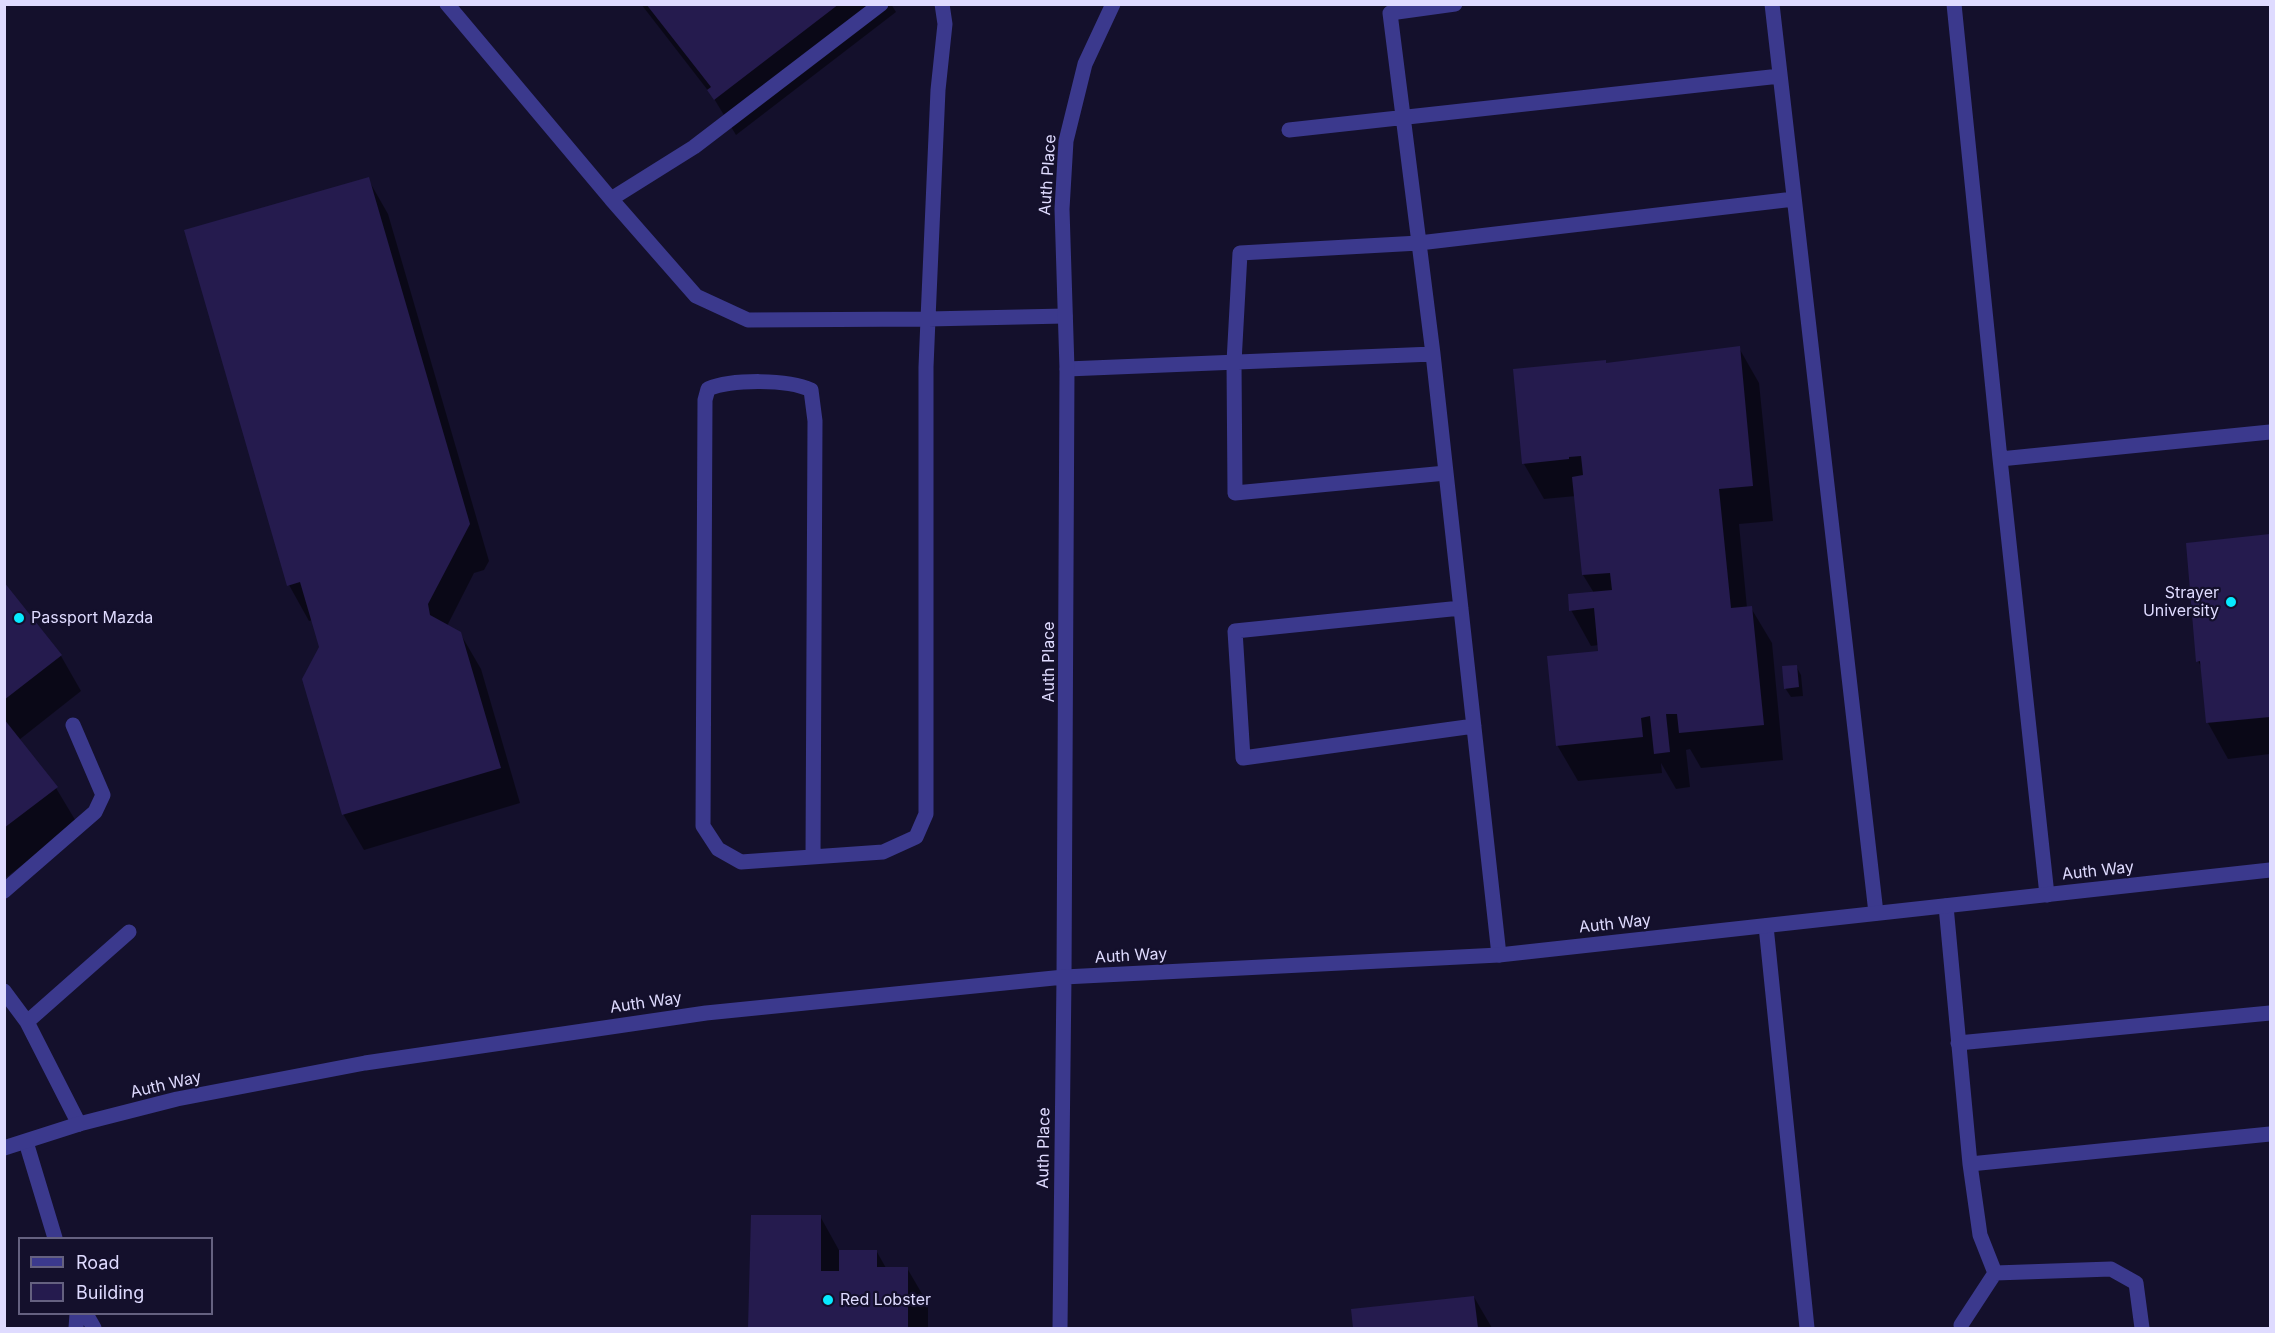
<!DOCTYPE html>
<html>
<head>
<meta charset="utf-8">
<style>
	body { margin:0 }
	#map { position:relative; width:2275px; height:1333px; overflow:hidden; background:#14102c; font-family:Inter,sans-serif }
	canvas { display:block }
	.frame { position:absolute; inset:0; border:6px solid #dfdbff; pointer-events:none }
	.legend { position:absolute; left:18px; top:1237px; width:195px; height:78px; box-sizing:border-box; background:#14102c; border:2px solid #656180; margin:0; padding:8px 10px; list-style:none; font-size:18px; color:#dfdbff }
	.legend li { display:flex; align-items:center; gap:12px; height:30px }
	.legend b { width:30px; border:2px solid #656180 }
</style>
</head>
<body>
<div id="map">
<canvas width="2275" height="1333"></canvas>
<div class="frame"></div>
<ul class="legend">
<li><b style="height:8px;background:#3b398d"></b>Road</li>
<li><b style="height:16px;background:#251b4e"></b>Building</li>
</ul>
</div>
<script>
const context = document.querySelector('canvas').getContext('2d');
context.lineJoin = 'round';
function paint(path, color) { context.fillStyle = color; context.fill(path, 'evenodd'); }
function stroke(path, color, width, dash) { context.strokeStyle = color; context.lineWidth = width; context.lineCap = dash ? 'butt' : 'round'; context.setLineDash(dash || []); context.stroke(path); }
function write(font, color, halo, rows, align = 'center') {
  context.font = font + ' Inter,sans-serif'; context.lineWidth = 4.5; context.setLineDash([]); context.textBaseline = 'middle'; context.strokeStyle = halo; context.fillStyle = color; for (const [text, x, y, turn = 0] of rows) {
    context.save(); context.translate(x, y); context.rotate((+turn || 0) * Math.PI / 180); context.textAlign = isNaN(turn) ? turn : align; if (halo) context.strokeText(text, 0, 0); context.fillText(text, 0, 0); context.restore();
  }
}
const shadow = new Path2D(`
	M641,4h250l5,8 -160,123 -23,-38z
	M368,179l20,35 101,347 -5,9 -10,3 -27,53 13,7 21,36 39,134 -156,47 -21,-36 -22,-167 -8,-27 -4,1 -20,-36z
	M1739,348l20,35 14,138 -34,3 8,84h4l21,35 11,117 -82,8 -11,-19 -4,1 4,37 -14,2 -15,-26 1,10 -84,8 -21,-36 43,-93 -1,-7 -8,1 -20,-36 23,-17 -11,-18 -7,-79 -32,3 -20,-35 82,-100z
	M2270,536v218l-42,5 -20,-36 -6,-55 -4,-7 -11,-117z
	M4,584l57,72 20,35 -62,49 37,48 21,35 -73,56z
	M1796,666l5,9 2,21 -12,1 -6,-9z
	M820,1216l20,36h37l9,16h21l21,36v24h-178v-80z
	M1474,1297l18,31h-138l-2,-18z`);
const building = new Path2D(`
	M646,4h193l-125,96 -7,-10 4,-3z
	M369,177l101,347 -42,80 2,11 31,17 40,136 -159,47 -40,-136 17,-32 -19,-65 -13,4 -103,-356z
	M1740,346l13,140 -34,3 12,119 21,-2 12,119 -85,8 -2,-19h-11l4,38 -16,2 -4,-38 -9,2 2,19 -87,9 -9,-90 51,-5 -4,-43 -25,3 -1,-17 44,-4 -2,-17 -28,2 -10,-98 11,-2 -2,-19 -12,1v2l-47,5 -9,-95 93,-9v3z
	M2270,534v183l-64,6 -6,-62 -4,1 -10,-119z
	M4,582l58,73 -58,45z
	M1797,665l2,22 -15,2 -2,-23z
	M4,719l54,68 -54,41z
	M751,1215h70v56h18v-21h38v17h31v61h-160z
	M1474,1296l4,32h-125l-2,-19z`);
const service = new Path2D(`
	M447,4l164,195 83,-52 187,-143
	M1455,4l-65,9 43,341 66,601
	M1772,4l104,909
	M1954,4l46,455
	M1289,130l491,-54
	M611,199l85,97 52,24 180,-1 10,-229 7,-66 -3,-20
	M1067,369l366,-15
	M1446,473l-211,20 -1,-131 6,-109 179,-10 375,-44
	M1461,608l-226,23 8,127 231,-32
	M813,857l2,-436 -4,-31c-23,-11 -79,-11 -103,-1l-3,11 -2,426 15,23 23,13 142,-10 33,-15 10,-23v-447l2,-48 137,-3
	M4,891l91,-79 8,-17 -30,-70
	M2047,895l-47,-436 270,-27
	M1946,906l24,258 300,-30
	M4,991l23,31
	M1958,1043l312,-30
	M79,1124l-52,-102 102,-90
	M26,1142l29,96
	M1970,1164l10,71 15,38 116,-4 25,14 6,45
	M86,1314l8,14
	M1961,1325l34,-52
	M76,1328l1,-14`);
const minor = new Path2D(`
	M1766,926l41,402
	M1064,977l3,-608 -5,-160 4,-68 19,-77 28,-60`);
const tertiary = new Path2D(`
	M4,1148l75,-24 98,-25 188,-36 341,-50 358,-36 435,-22 771,-85
	M1060,1328l4,-351`);
const markers = [
	[2231,602,6,"#07eaff"],
	[19,618,6,"#07eaff"],
	[828,1300,6,"#07eaff"]
];
const streetNames = [
	["Auth Place",1048,175,-86],
	["Auth Place",1049,662,-90],
	["Auth Way",2098,871,-6],
	["Auth Way",1615,924,-6],
	["Auth Way",1131,956,-3],
	["Auth Way",646,1003,-8],
	["Auth Way",166,1085,-13],
	["Auth Place",1044,1148,-89]
];
const poiNames = [
	["Strayer",2219,593,"right"],
	["University",2219,611,"right"],
	["Passport Mazda",31,618],
	["Red Lobster",840,1300]
];
paint(shadow, '#0007');
paint(building, '#251b4e');
stroke(service, '#3b398d', 15);
stroke(minor, '#3b398d', 15);
stroke(tertiary, '#3b398d', 15);
for (const [x, y, r, color] of markers) { const dot = new Path2D(); dot.arc(x, y, r, 0, 2 * Math.PI); context.fillStyle = color; context.fill(dot); stroke(dot, '#14102c', 2); }
write('16px', '#dfdbff', '#14102c', streetNames);
write('16px', '#dfdbff', '#14102c', poiNames, 'left');
</script>
</body>
</html>
